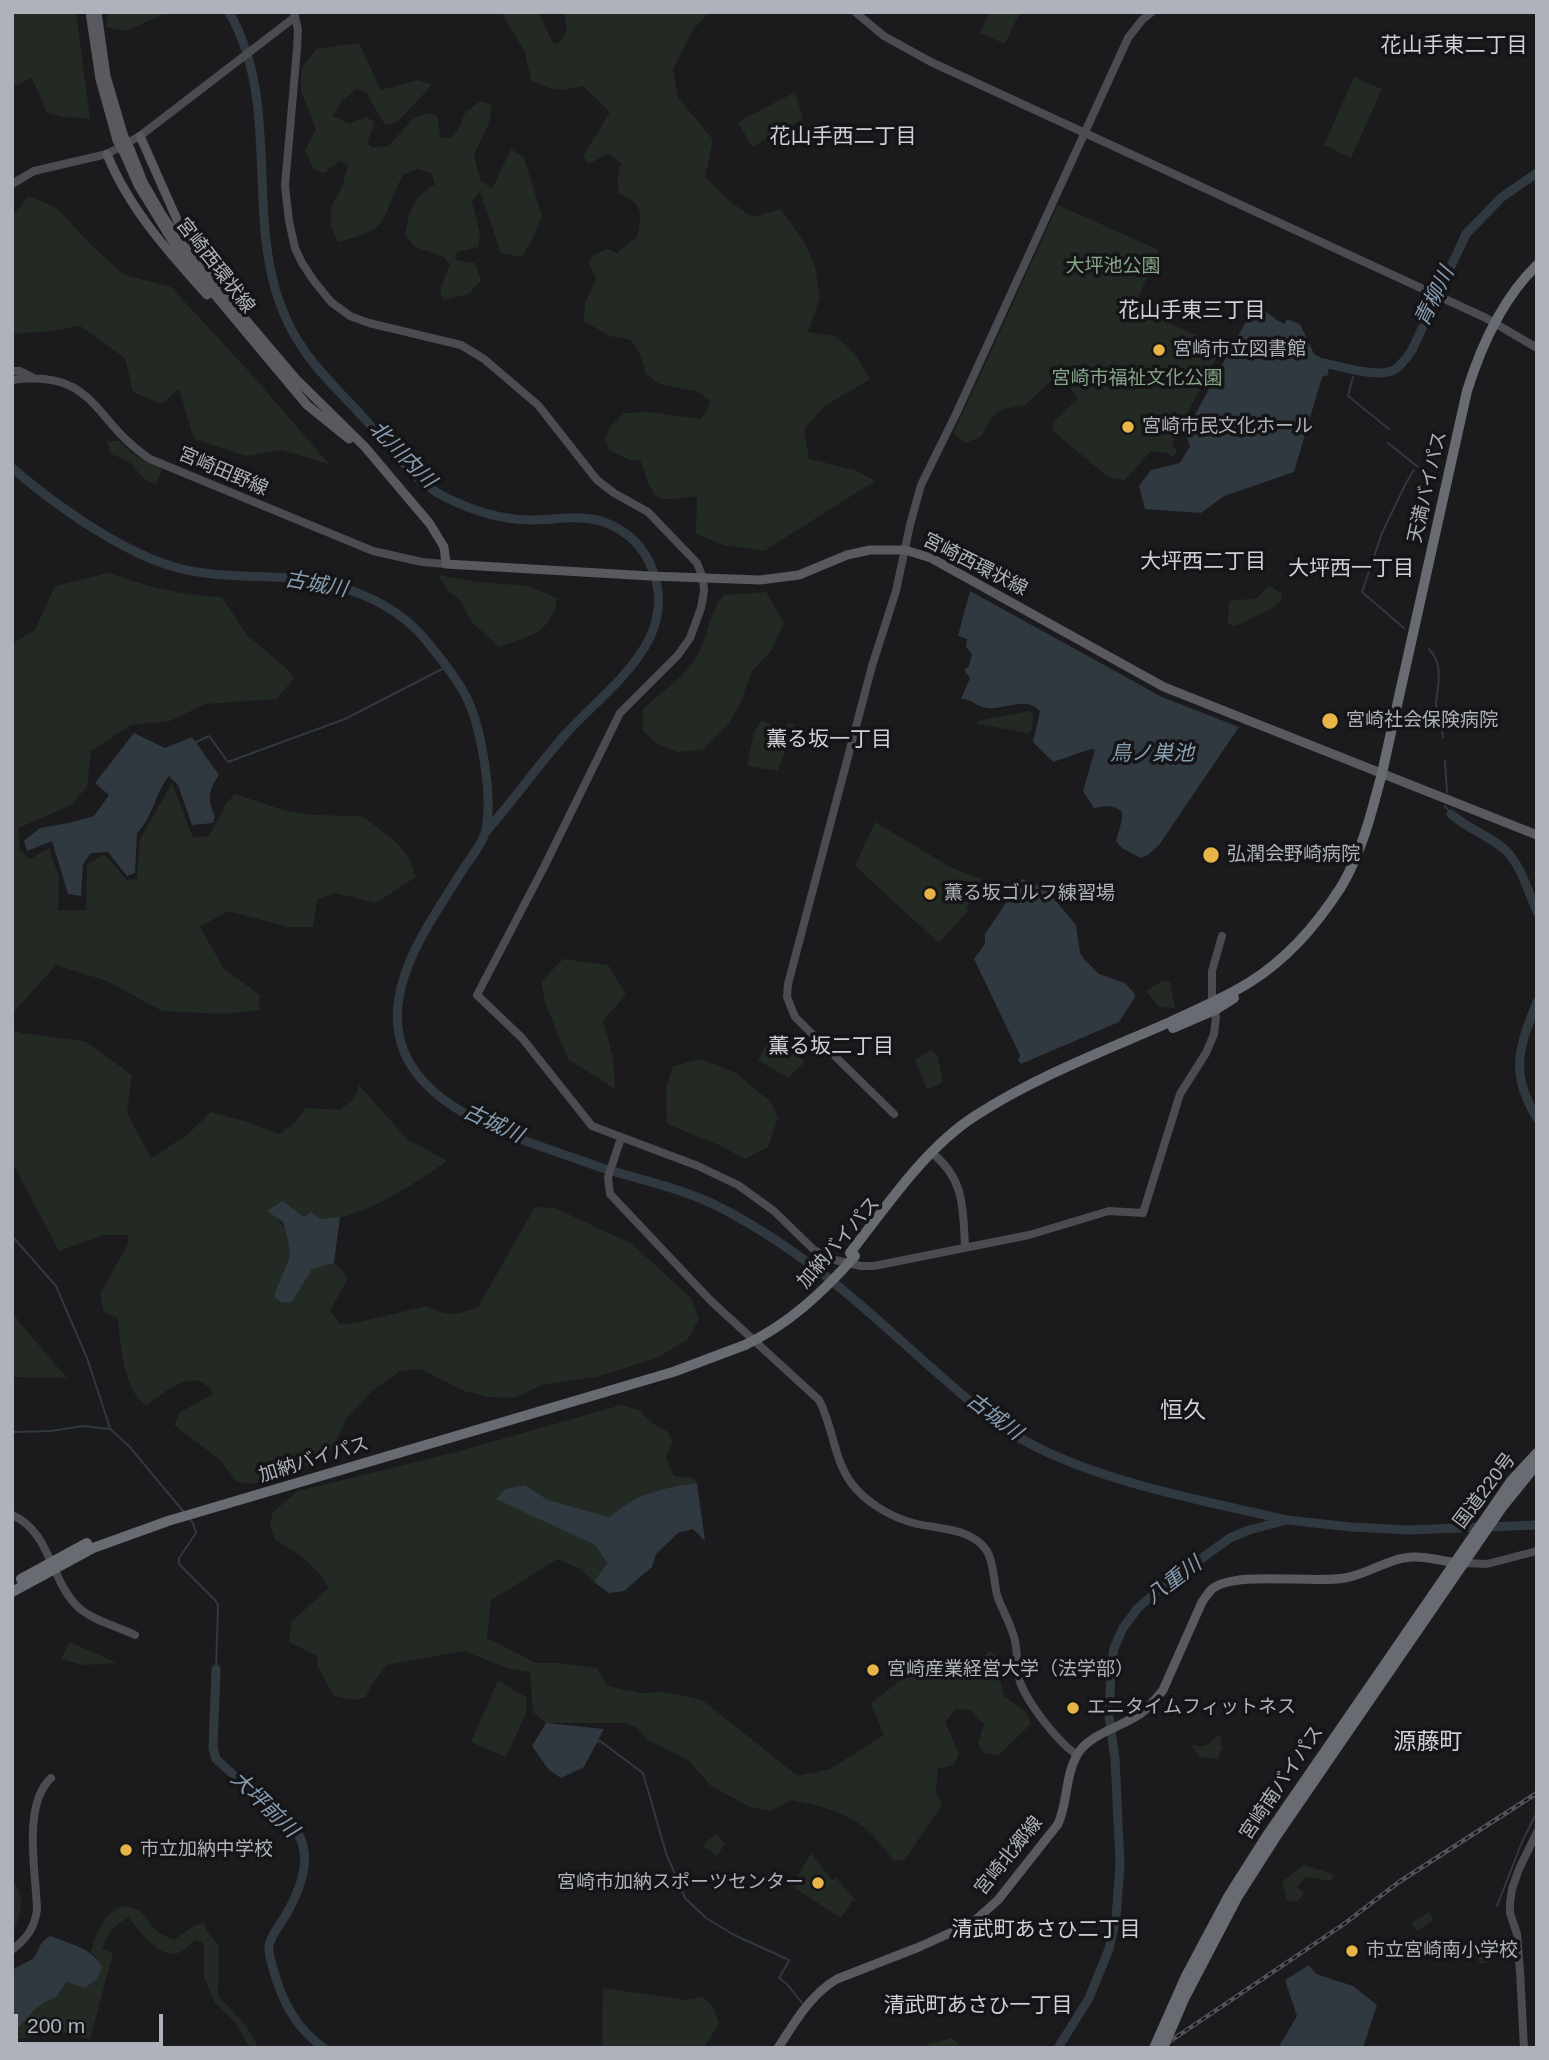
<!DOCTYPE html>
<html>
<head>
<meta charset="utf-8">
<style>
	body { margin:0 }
	#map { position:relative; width:1549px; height:2060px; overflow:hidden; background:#1b1a1d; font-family:Helvetica,sans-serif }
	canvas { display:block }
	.frame { position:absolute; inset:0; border:14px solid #aeb2bb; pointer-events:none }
	.scale { position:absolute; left:14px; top:2014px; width:149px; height:32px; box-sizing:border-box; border:4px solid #aeb2bb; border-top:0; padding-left:9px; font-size:21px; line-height:24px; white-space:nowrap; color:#aeb2bb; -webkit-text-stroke:5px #151518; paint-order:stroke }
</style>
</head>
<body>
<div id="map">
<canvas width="1549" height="2060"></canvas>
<div class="frame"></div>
<div class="scale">200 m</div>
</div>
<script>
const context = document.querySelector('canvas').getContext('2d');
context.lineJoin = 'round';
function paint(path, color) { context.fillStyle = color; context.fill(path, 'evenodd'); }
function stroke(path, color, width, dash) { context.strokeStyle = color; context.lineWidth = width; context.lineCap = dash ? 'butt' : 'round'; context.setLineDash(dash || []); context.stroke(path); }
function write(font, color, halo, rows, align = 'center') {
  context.font = font + ' Helvetica,"Noto Sans JP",sans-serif'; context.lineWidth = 7; context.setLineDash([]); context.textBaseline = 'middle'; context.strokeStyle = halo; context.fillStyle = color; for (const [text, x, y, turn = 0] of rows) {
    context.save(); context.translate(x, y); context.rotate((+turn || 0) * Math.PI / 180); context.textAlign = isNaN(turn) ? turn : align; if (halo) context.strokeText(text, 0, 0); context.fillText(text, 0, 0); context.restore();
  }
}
const green = new Path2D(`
	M12,12h64l14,107 -25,-2 -18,-4 -15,-35 -20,9z
	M107,12h61l-42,19 -19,-4z
	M506,12h33l13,30 6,2 9,-14 -3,-18h145l-17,19 -19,38 5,28 35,43 -8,37 23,23 24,17 29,-8 24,34 10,24 5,30 -12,35 27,4 20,18 15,25 -45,27 -21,23 5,30 46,11 20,11 -111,70 -40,-6 -28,-11 1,-38c-45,6 -41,8 -57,-36h-11l-20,-10 -4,-12 6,-12 13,-13 23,-1 54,7 10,-17 -12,-10 -40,-8 -13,-10 -6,-21 -9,-13 -22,-4 -25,-15 1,-18 11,-25 -8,-16 7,-8 13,-5 9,4 21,-17c3,-25 6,-31 -19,-43l-2,-10 4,-20 -13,-10 -19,11 -6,-8 27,-44 -27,-26c-22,6 -31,4 -52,-5l-6,-29 -22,-36z
	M989,12h31l-15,32 -25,-11z
	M359,43l22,47 37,-10 14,5 -35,37 -12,3 -19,-33 -10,-3 -14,12 -9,15 16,8 17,-7 9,5 -8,21 6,5 15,-2 26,-28 15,-5 9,4 2,20 10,1 8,-8 7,-17 15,-12 12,4 -3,18 -15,32 6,25 12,9 19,-40 13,9 18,58 -8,20 -12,21 -21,-4 -21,-61 -8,9 8,33 -2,13 -21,5 -1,8 19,3 6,17 -12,14 -25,6 -4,-9 10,-27 -6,-7 -29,-10 -10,-13c5,-23 7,-37 30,-49l-3,-12 -15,-4 -14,6c-24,45 -9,53 -65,67l-7,-16v-19l11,-20 6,-22 -8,-4 -16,12 -10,-3 -9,-20 11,-20 -15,-40v-20l15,-21z
	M1354,77l28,12 -31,69 -27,-13z
	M795,92l8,27 -51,28 -14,-25z
	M29,196l28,12 33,36 34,31 47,12 83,90 75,87 -48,-14 -35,6 -52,-17 -15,-50 -18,15 -28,-12 -8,-34 -45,-32 -27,5 -41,3v-117z
	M1058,205l101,45 -25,57 88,40 -50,96 5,9 -5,5 -5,-4 -16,-2 -26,29 -16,-2 -56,-47 -1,-8 26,-24 -7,-10 -20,-8 -26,24 -21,4 -9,5 -7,9 -6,13 -16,7 -13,-9z
	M107,441h12l11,11 32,18 -6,14c-12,-2 -15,-10 -23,-18 -5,-6 -15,-9 -22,-12z
	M109,573c37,13 73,23 113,24l25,38 38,32 9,11 -17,21 -72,5 -35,17 -39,4 -40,26 -4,36 -16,18 -52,23 1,23 10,8 19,-11 10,29 -1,33h28l1,-45 17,-11 23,26 10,-1 3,-40 32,-56 21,55 16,-2 17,-32 9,-10 48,16 31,5 48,1 31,23 15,17 8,21 -40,26 -41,-10 -18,6 -4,28h-25l-60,-16 -28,16 24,42 36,26 -1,15 -34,4 -63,-3 -55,-30 -51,-16 -44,49v-370l23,-14 20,-44z
	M438,575l39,7 51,4 29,12c-5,36 -29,38 -58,49l-27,-25 -13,-23 -12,-9z
	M1269,585l13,9 -1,7 -13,10 -33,15 -7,-2 1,-22 3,-2 24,-1z
	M766,592l18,31 -12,27 -20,21 -12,33 -11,19 -27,27 -25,2 -21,-9 -13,-12v-22c20,-18 45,-34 57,-59 9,-19 10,-40 24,-55z
	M1028,711l5,2 -1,17 -4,3 -51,-9v-3z
	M762,720l18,10 9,-7 5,2 -16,46 -31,-5 7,-34z
	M875,822l77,46 30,11 -16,30 2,2 -29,32 -84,-77z
	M563,959l45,6 18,30 -23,25 10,38 2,31 -47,-30 -22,-54 -5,-23z
	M1162,981l8,1 5,26 -16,-1 -13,-16z
	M12,1030l9,3 64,8 47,34 -5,38 24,45 36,-23 24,-23 37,10 31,12 16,-11 11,-15 34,2 14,-11 5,-14 48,54 40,22c-33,23 -122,86 -157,45l-23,5c18,9 29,33 22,52 -2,7 -7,14 -11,20l14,19 20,-33 22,-6 10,9 3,8 -17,31 10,13 15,-1 72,-17c20,11 30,9 51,1l57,-100 20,1 77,36 59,54 8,21 -11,20 -31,19 -61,19 -55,8 -26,13 -26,-1 -25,-6 -44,-22 -20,2 -28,20 -26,28 -14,31 -34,21 -47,13 -15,-3 -17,-22 -45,-34 6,-13 34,-18c-20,-30 -45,-4 -67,11 -23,-10 -27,-64 -29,-87l-14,-6 -4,-18 28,-50v-9h-24l-45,16 -47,-89z
	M774,1030l31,32 -17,16 -30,-18z
	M931,1050l6,5 6,27 -16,8 -12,-30z
	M701,1059l35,14 35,29 7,16 -10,29 -23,12 -24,-13 -54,-22 -1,-36 7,-22z
	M12,1309l7,13 48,56 -55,-1z
	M621,1405l18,5 13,13 15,8 6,11 -7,15 8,19 20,2 3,5c-34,5 -61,10 -86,34l-63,-17 -23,-15 -28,14 98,46 12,18 -13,19 -14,-13 -22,-10 -67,41 -4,38 49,25h22l39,5 11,18 32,7 25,-1 37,8 96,76 32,-7 54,-34 -13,-32 60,-46 31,21 28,-27 11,7 -1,22 4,16 22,16 5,12 -32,31 -14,-1 -7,-10 6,-20 -14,-14 -15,-1 -10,13 14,32 -5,11 -16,4 -2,22 6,14 -37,54 -11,2c-32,-44 -51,-50 -102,-61l-21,11 -21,-4 -39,-21 -23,-26 -40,-20 -11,-12 -10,-5h-81l-13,-11 -3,-40 -23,-4 -43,-17 -77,14 -16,21 -5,11 -12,3 -20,-4 -16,-29 -1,-11 -28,-14 3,-21 37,-33c-13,-23 -31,-35 -54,-48l-5,-16 3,-12 25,-21 158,-39z
	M70,1642l47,21 -34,2 -22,-6z
	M498,1680l29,18 -1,15 -20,44 -35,-15z
	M1216,1736l6,1 -2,8 3,1 -5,13 -18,-2 -10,-13c13,4 18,3 26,-8z
	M716,1834l9,10 -9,13 -7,-8 -6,-1 2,-5z
	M811,1853l21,27 4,-2 22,24 -5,-2 -12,18 -49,-32z
	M1304,1865l29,9 -1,7 -26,-4 -9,10 7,6 -7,9 -10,-2 -5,-18z
	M12,1879c14,18 10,34 0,54z
	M122,1906c19,1 22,9 32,22 4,6 14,9 20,12l21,-15 10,-2 1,7 13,16 -1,49 28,31 13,22h-10l-13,-25 -21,-20 -11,-26v-31l-2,-4 -6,-2c-6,4 -12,11 -18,13 -18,7 -41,-25 -50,-36l-17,13 -9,18 11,5 -23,86 -38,-9 -5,-8c-11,13 -18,18 -35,17v-10l5,-1c13,-12 20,-28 39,-31l11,-15 7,3 25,-25 -8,-7c5,-20 11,-38 31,-47z
	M1429,1912l4,8 -15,11 -7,-8z
	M1494,1951l-1,11 -13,2 -5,-11z
	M603,1988l82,12 18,-3 10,10 6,16 -15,25h-102z
	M952,2038l11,10h-35v-4z`);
const water = new Path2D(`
	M1258,308c11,3 15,12 27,16l2,-5 13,5 14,30 15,8 -1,13 -6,2 -28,95 -70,24 -23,17 -56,-4 -6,-23 12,-16 29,-7 10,-17 -5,-13 60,-110z
	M970,591l192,106 77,30 -80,118 -10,9 -8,4 -19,-10 -6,-7 6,-21v-8c-9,-8 -17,-6 -28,-4l-11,-17 12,-41 -4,-1 -38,13 -20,-20 7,-30c-12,-17 -36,-2 -53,-4 -10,-1 -15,-9 -26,-9l9,-21 -6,-8 5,-4 3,-12 -6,-7 1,-8 -9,-3z
	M134,733l31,15 27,-11 27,38c-11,15 -12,25 -4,41l-2,7 -21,2 -14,-40 -9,-9c-14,17 -16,41 -32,57l-2,40 -8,3 -19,-24 -17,1 -8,11 -2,32 -13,-2 -16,-53 -25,10 -3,-10 16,-13 29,-5 25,-7 15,-21 -14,-12z
	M1022,879l23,9 31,37 4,28 5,7 14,14 26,9 10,11v3l-16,25 -98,42 -3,-4 2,-5 -46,-96 11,-15v-10z
	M283,1201l21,16 7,-5 10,7 19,-2 -6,46 -22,6 -20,33h-11l-7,-5c12,-39 23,-31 9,-75l-16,-11z
	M697,1483l8,58 -12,-12 -15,4 -22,21 -4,13 -28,24 -15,2 -15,-11 13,-19 -12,-18 -99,-46 10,-10 19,-4 23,15 62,17c27,-24 52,-29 87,-34z
	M546,1723l58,6 -20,38 -23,11 -12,-8 -17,-24z
	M50,1936c18,7 45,13 52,32l-6,12 -12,8 -17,-6 -11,15c-23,9 -22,15 -39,32h-5v-59l22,-12 8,-16z
	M1309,1965l7,9 37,12 24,19 -14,43h-85l19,-32 -12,-36z`);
const stream = new Path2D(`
	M1353,377l-5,19 41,33
	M1388,443l30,24
	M1404,628l-42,-36 20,-59 24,-50 8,-13
	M1429,649c15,16 9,35 7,54 0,8 6,25 7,34
	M194,743l15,-7 19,26 117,-43 101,-52
	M1445,761l2,31
	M1445,806l6,8
	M12,1236l44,50 31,72 23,70
	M12,1432l39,-1 32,-5 27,3 19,17 54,65
	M189,1518l4,5 3,10 -17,25v6l36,36 3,5 -2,64
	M596,1742l4,-1 43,32 23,80 19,45 21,20 28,17 53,24 2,2 -10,17 8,6 15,19
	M1497,1906l25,-64 15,-30`);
const river = new Path2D(`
	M229,12c60,104 4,234 73,335 16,25 39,46 59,68 26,27 50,65 84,82 26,13 57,23 86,23 23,0 51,-6 73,2 24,9 40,24 49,49 27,72 -49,119 -90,166 -27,31 -51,65 -78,96
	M1318,362c20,3 58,17 76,8 8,-5 13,-13 18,-20l54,-116 36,-37 35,-24
	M12,468c42,36 104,80 156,97 33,11 71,11 106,12 57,2 119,20 155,67 12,15 25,31 34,47 18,30 31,108 22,142 -4,14 -18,29 -25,41 -30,49 -76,109 -59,169 21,72 128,98 190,121 36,13 76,20 111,35 37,16 75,41 108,65 49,36 93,80 140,120 24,21 48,42 77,58 73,40 178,59 260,78
	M1451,814c16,14 36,21 52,34 17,14 25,43 34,64
	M1537,1002c-18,45 -28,71 0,116
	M216,1669l-3,79 3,11 81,73c17,26 2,61 -13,86 -5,8 -14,19 -15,28 -1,7 2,15 4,22 8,31 23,61 51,80
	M1058,2048l31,-50 20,-49 7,-31 4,-54 -5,-106 -6,-42 2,-45 3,-23 9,-20 14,-19 26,-23 67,-48 19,-8 38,-10 64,7 58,3 128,-5`);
const secondary = new Path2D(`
	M294,12l4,18 -1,19 -12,137 4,35 6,27 7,15 12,18 17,21 19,14 19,7 92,22 23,14 54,46 59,75 17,13 34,19 49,51 6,15 1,13 -3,17 -11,30 -12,17 -58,58 -76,154 -67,128 45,43 70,88 106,40 40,19 36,26 40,39 21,10 26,6h13l155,-31 80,-24 34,2 37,-119 26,-41 8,-19 2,-17 -4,-20v-26l10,-35
	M855,12l29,24 47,26 555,256 51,30
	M12,184l22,-13 73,-17 33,-18 155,-119
	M12,371h8l12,6
	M12,380c85,-11 80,41 138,79l223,92 49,11 24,2
	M894,1114l-99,-97 -8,-20 1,-13 84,-318 24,-75 14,-66 11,-40 35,-71 172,-376 14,-18 10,-8
	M621,1138l-13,39 2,17 101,107 108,99c14,26 15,61 33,84 14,18 37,32 58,38 25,8 61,4 77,29 8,14 6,32 11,47 5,13 12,25 16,39 4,12 2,25 4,37 4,24 40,68 59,81
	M932,1153c33,26 31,56 33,94
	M12,1515c38,16 38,64 65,91 14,14 39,20 58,29
	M1465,1563l22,1 50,-13
	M12,1950c15,-12 22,-21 25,-40 -1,-38 -15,-105 14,-132
	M1524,2048l-4,-77 -3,-37 -7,-21v-10l2,-14 7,-20 18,-37`);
const primary = new Path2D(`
	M90,12l10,67 17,61
	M97,12l9,64 18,61
	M140,136l39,88 31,47
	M130,149l13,33 19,33 26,37 108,127 69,68 65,77 14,23 2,17 204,12 110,4 39,-5 48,-20 23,-5h35l26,8 233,129 373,148
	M124,153l14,32 41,67 128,153 42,34
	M107,154c21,53 62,99 100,141
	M778,2048c17,-26 32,-53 59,-69l82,-32 53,-24 26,-23 60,-76c10,-22 7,-48 19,-69 12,-21 44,-28 63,-41 9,-7 16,-15 23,-24l39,-88c3,-4 6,-9 10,-13 24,-19 100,-5 133,-11 23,-4 44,-20 67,-21 16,-1 32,5 48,6`);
const highway = new Path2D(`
	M1173,1028l42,-18 19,-12
	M850,1253c36,-46 75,-105 125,-137 60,-39 129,-65 195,-94 27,-13 55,-24 80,-40 37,-23 68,-59 91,-95 21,-35 31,-76 41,-114l85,-382c14,-45 36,-93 70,-126
	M21,1579l66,-36
	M12,1592l81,-44 75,-27 505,-149 72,-27
	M1184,1999l54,-103 37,-58 228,-332 34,-42
	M1154,2048l32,-72 42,-79 40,-63 243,-353 26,-28`);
const rail = new Path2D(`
	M1160,2048l184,-124 55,-42 138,-89`);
const primaryBridge = new Path2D(`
	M124,137l6,12
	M117,140l7,13`);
const highwayBridge = new Path2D(`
	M745,1345c44,-21 78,-53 110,-89
	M1163,2048l21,-49`);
const markers = [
	[1159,350,7,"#e8b447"],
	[1128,427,7,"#e8b447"],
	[1330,721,9,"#e8b447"],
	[1211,855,9,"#e8b447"],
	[930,894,7,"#e8b447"],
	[873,1670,7,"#e8b447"],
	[1073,1708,7,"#e8b447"],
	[126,1850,7,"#e8b447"],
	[818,1883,7,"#e8b447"],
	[1352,1951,7,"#e8b447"]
];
const streetNames = [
	["宮崎西環状線",215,266,52],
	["宮崎田野線",223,472,23],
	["天満バイパス",1428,487,-77],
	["宮崎西環状線",975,565,27],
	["加納バイパス",839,1243,-49],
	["加納バイパス",314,1460,-17],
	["国道220号",1485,1491,-53],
	["宮崎南バイパス",1282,1783,-56],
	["宮崎北郷線",1009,1856,-51]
];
const parkNames = [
	["大坪池公園",1113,267],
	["宮崎市福祉文化公園",1137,379]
];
const poiNames = [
	["宮崎市立図書館",1173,350],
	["宮崎市民文化ホール",1142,427],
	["宮崎社会保険病院",1346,721],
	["弘潤会野崎病院",1227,855],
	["薫る坂ゴルフ練習場",944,894],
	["宮崎産業経営大学（法学部）",887,1670],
	["エニタイムフィットネス",1087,1708],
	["市立加納中学校",140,1850],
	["宮崎市加納スポーツセンター",804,1883,"right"],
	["市立宮崎南小学校",1366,1951]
];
const neighbourhoodNames = [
	["花山手東二丁目",1454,46],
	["花山手西二丁目",843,137],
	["花山手東三丁目",1192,311],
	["大坪西二丁目",1203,562],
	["大坪西一丁目",1351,569],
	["薫る坂一丁目",829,740],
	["薫る坂二丁目",831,1047],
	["清武町あさひ二丁目",1046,1930],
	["清武町あさひ一丁目",978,2006]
];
const waterNames = [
	["青柳川",1435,297,-64],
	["北川内川",402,455,45],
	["古城川",316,585,10],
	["鳥ノ巣池",1152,754],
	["古城川",493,1124,25],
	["古城川",994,1417,37],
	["八重川",1174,1581,-37],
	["大坪前川",264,1805,44]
];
const quarterNames = [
	["恒久",1183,1412],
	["源藤町",1428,1743]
];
paint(green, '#232a24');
paint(water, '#313940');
stroke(stream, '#313940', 2);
stroke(river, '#313940', 9);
stroke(secondary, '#4a4c51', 8);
stroke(primary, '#585a60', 9);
stroke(highway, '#686b72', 10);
stroke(rail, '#515358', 4.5);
stroke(rail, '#151518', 2, [5]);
stroke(primaryBridge, '#585a60', 9);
stroke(highwayBridge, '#686b72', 10);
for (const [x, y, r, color] of markers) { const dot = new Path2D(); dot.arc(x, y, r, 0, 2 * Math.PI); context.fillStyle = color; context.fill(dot); stroke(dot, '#151518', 2.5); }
write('19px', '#aeb2bb', '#151518', streetNames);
write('19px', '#86a589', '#151518', parkNames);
write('19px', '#aeb2bb', '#151518', poiNames, 'left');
write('21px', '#cfd1d7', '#151518', neighbourhoodNames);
write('italic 21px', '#889eb3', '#151518', waterNames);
write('23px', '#cfd1d7', '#151518', quarterNames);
</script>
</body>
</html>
